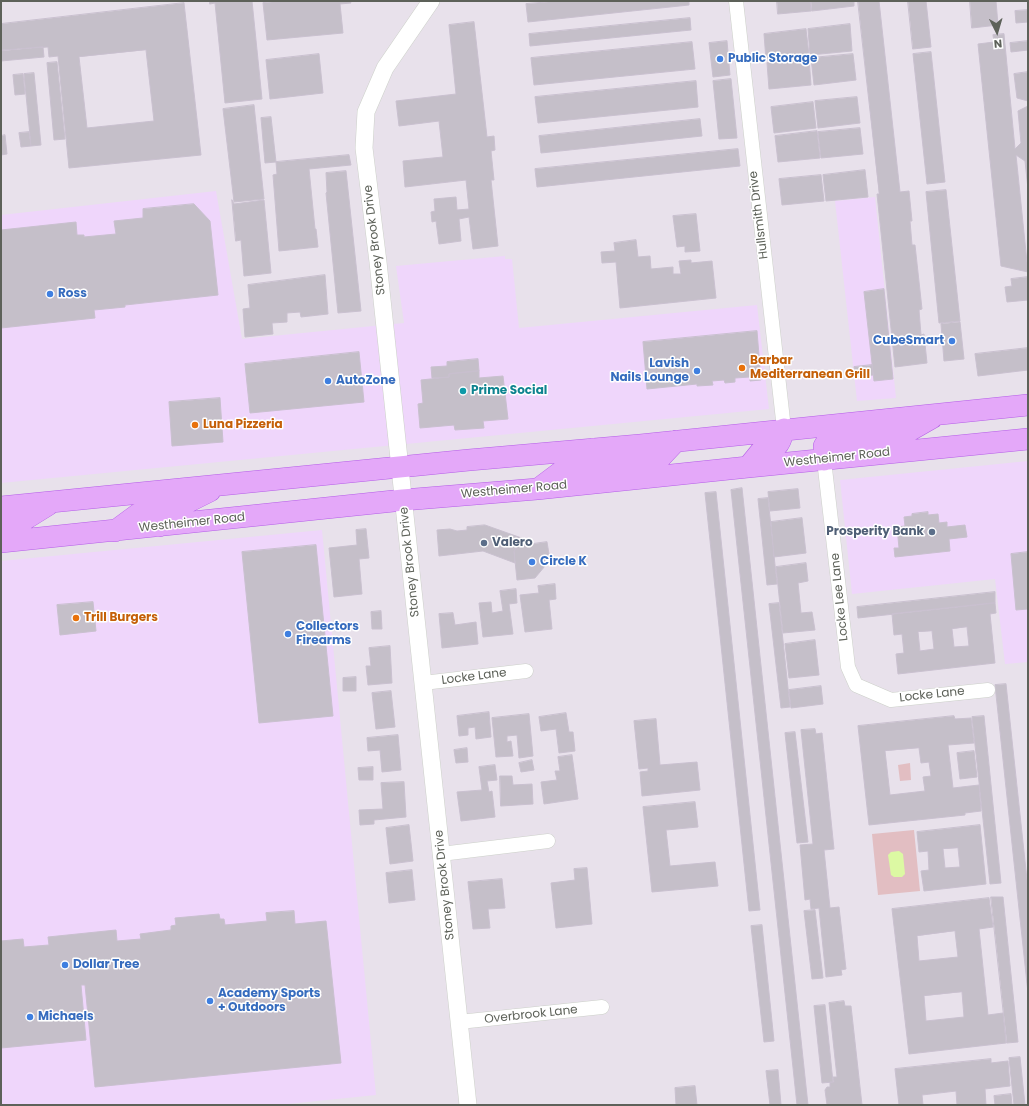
<!DOCTYPE html>
<html>
<head>
<meta charset="utf-8">
<style>
	body { margin:0 }
	#map { position:relative; width:1029px; height:1106px; overflow:hidden; background:#e8e1eb; font-family:Poppins,sans-serif }
	canvas { display:block }
	.frame { position:absolute; inset:0; border:2px solid #5d6159; pointer-events:none }
	.north { position:absolute; left:977px; top:12px; width:40px; height:40px; -webkit-text-stroke:3px #fff; paint-order:stroke; rotate:175deg; font-size:11px; font-weight:700; line-height:16px; text-align:center; color:#5d6159 }
	.north::after { content:''; display:block; margin:auto; width:14px; height:18px; background:#5d6159; clip-path:polygon(50% 0,100% 100%,50% 72%,0 100%) }
</style>
</head>
<body>
<div id="map">
<canvas width="1029" height="1106"></canvas>
<div class="frame"></div>
<div class="north">N</div>
</div>
<script>
const context = document.querySelector('canvas').getContext('2d');
context.lineJoin = 'round';
function paint(path, color) { context.fillStyle = color; context.fill(path, 'evenodd'); }
function stroke(path, color, width, dash) { context.strokeStyle = color; context.lineWidth = width; context.lineCap = dash ? 'butt' : 'round'; context.setLineDash(dash || []); context.stroke(path); }
function write(font, color, halo, rows, align = 'center') {
  context.font = font + ' Poppins,sans-serif'; context.lineWidth = 3; context.setLineDash([]); context.textBaseline = 'middle'; context.strokeStyle = halo; context.fillStyle = color; for (const [text, x, y, turn = 0] of rows) {
    context.save(); context.translate(x, y); context.rotate((+turn || 0) * Math.PI / 180); context.textAlign = isNaN(turn) ? turn : align; if (halo) context.strokeText(text, 0, 0); context.fillText(text, 0, 0); context.restore();
  }
}
const commercial = new Path2D(`
	M216,191l26,148 162,-16 -8,-57 109,-10v3h7l7,69 238,-23 12,104 -768,74v-268z
	M875,197l21,201 -39,3 -22,-200z
	M1028,461v201l-23,2 -10,-85 -143,15 -12,-114z
	M322,530l54,565 -98,10h-277v-544z`);
const green = new Path2D(`
	M910,763l1,17 -11,1 -2,-16z
	M914,830l6,61 -42,4 -6,-61z`);
const water = new Path2D(`
	M899,851l4,3 2,20 -3,3h-8l-3,-2 -3,-20 3,-3z`);
const building = new Path2D(`
	M210,1h42l10,98 -37,4 -10,-100 -5,1z
	M280,1h70l1,2 -11,1 3,29 -76,7 -4,-37z
	M559,1h130v4l-161,17 -2,-18z
	M777,1h33l1,10 -33,3z
	M811,1h43v5l-42,5z
	M858,1h21l21,191 9,-1 3,30h-2l2,24h3l7,64 -3,1 2,25 3,-1 3,29 -32,4 -18,-173h2z
	M908,1h18l5,46 -18,2z
	M970,1h26l2,24 -26,3z
	M184,3l17,152 -132,13 -11,-112 -9,1 -1,-10 -47,3v-26zM146,50l8,71 -67,7 -8,-71z
	M1028,10v12l-12,1 -1,-12z
	M690,18l1,12 -161,16 -1,-12z
	M474,22l13,115 7,-1 1,14 -4,1 3,29h-3l7,66 -25,3 -4,-32 -10,2 2,22 -22,3 -3,-23 -4,1 -1,-10 4,-1 -1,-12 22,-2 1,13 12,-1 -3,-29 -61,7 -2,-26 40,-4 -4,-36 -40,5 -3,-25 60,-7 -7,-69z
	M850,24l2,27 -42,4 -2,-26z
	M806,29l3,26 -43,5 -2,-26z
	M1004,34l11,115 6,-6 -3,-32 10,-5v83l-3,-28 -9,-6 12,117 -27,-6 -23,-222 16,-2 -1,-7z
	M727,41l3,34 -17,2 -4,-34z
	M1028,41v9l-17,2 -1,-9z
	M692,42l3,27 -161,16 -3,-27z
	M43,47l1,10 -43,4v-10z
	M931,52l14,130 -18,2 -14,-130z
	M319,54l4,39 -53,6 -4,-39z
	M853,54l3,26 -42,5 -3,-27z
	M809,58l2,27 -42,4 -2,-26z
	M57,62l8,77 -11,1 -7,-77z
	M1028,72v29l-11,-3 -3,-24z
	M34,73l7,72 -10,1 -7,-72z
	M23,74l2,20 -10,1 -2,-20z
	M731,79l6,59 -18,1 -6,-58z
	M696,81l2,26 -160,16 -3,-26z
	M857,97l3,26 -42,5 -3,-27z
	M813,102l3,26 -42,5 -3,-26z
	M254,105l10,94 -30,3 -11,-93z
	M271,117l5,45 -11,1 -4,-45z
	M700,119l2,17 -161,17 -2,-17z
	M860,128l3,26 -42,4 -3,-26z
	M817,131l3,27 -42,4 -3,-26z
	M29,132l2,14 -10,1 -2,-14z
	M5,135l2,19 -6,1v-19z
	M738,149l2,17 -203,21 -2,-18z
	M349,155l2,10 -42,4 6,60h1l2,18 -39,4 -6,-76 4,-1 -1,-12z
	M865,170l3,27 -42,4 -3,-26z
	M346,171l15,140 -23,2 -12,-120 1,-1 -1,-19z
	M821,175l3,26 -42,4 -3,-26z
	M946,190l14,131 -21,2 -13,-131z
	M232,200l2,4 30,-4 7,73 -27,3 -3,-36 -5,1z
	M194,204l16,17 8,74 -93,10v2l-31,3 1,8 -94,10v-98l75,-8 1,13h7v2l32,-3 -2,-13 29,-3v-9z
	M696,214l4,37 -15,1v-6l-8,1 -4,-31z
	M636,240l2,17 12,-1 1,13 22,-2v7h8l-2,-13 12,-1v3l21,-2 4,37 -96,10 -4,-46 -14,1 -1,-11 14,-1 -1,-8z
	M325,275l3,39 -27,3 -1,-5 -13,1v9l-15,1 1,11 -28,3 -2,-28 7,-1 -2,-23z
	M1028,277v23l-21,2 -2,-15 7,-1 -1,-7z
	M884,289l9,90 -19,2 -10,-89z
	M960,322l4,37 -20,2 -3,-37z
	M757,331l4,49 -11,1v-4l-15,1v4l-10,1 -1,-3 -12,1 1,4 -16,1v-2l-50,5 -4,-47z
	M1028,348v22l-50,6 -3,-22z
	M359,352l5,50 -114,11 -5,-49z
	M478,359l1,12 -30,3v3l-17,1 -1,-11 16,-1v-4z
	M872,365l1,10 -18,2 -1,-10z
	M479,371v7l24,-2 5,43 -25,2 1,7 -29,2 -1,-5 -34,3 -2,-24 5,-1 -2,-23 28,-3v-3z
	M220,398l3,44 -51,4 -3,-44z
	M742,488l66,617h-11l-66,-615z
	M798,489l2,19 -30,3 -2,-19z
	M716,492l44,418 -11,1 -44,-418z
	M768,498l9,86 -10,1 -9,-86z
	M928,512v3l10,-1 1,9 8,-1v5l18,-2 2,12 -18,2 1,12 -55,6 -1,-9h5l-2,-21 8,-1 -1,-9 8,-1v-2z
	M802,518l4,35 -32,4 -3,-35z
	M485,525l45,16v3l-12,2 -4,5 1,12 -32,-12 -44,5 -2,-26 13,-1 7,2 10,-1v-3z
	M366,529l3,29 -10,1 3,35 -28,3 -5,-49 28,-3 -1,-15z
	M547,542l3,18 -15,18 -18,2 -3,-29 4,-5z
	M316,545l17,171 -74,7 -17,-171z
	M1028,552v57l-12,1 -5,-56z
	M806,563l2,18 -10,2 3,30 11,-1 3,18 -32,3 -7,-66z
	M555,584l1,15 -7,1 3,29 -27,3 -5,-37 19,-2 -1,-7z
	M516,589l1,14 -8,1 4,30 -30,3 -4,-34 12,-1 1,11 11,-2 -3,-20z
	M995,592v11l-137,15 -1,-11z
	M93,602l3,29 -36,4 -3,-30z
	M779,603l11,104 -9,1 -12,-104z
	M995,603l1,10 -6,1 5,49 -97,11 -2,-20 8,-1 -2,-19 -8,1 -2,-21zM967,627l2,19 -15,1 -2,-18zM932,631l2,18 -14,2 -2,-19z
	M381,611l1,18h-10l-1,-17z
	M453,613l2,12 21,-3 2,22 -36,4 -3,-34z
	M815,640l4,35 -30,3 -4,-34z
	M390,646l2,37 -24,2 -2,-19h5l-2,-18z
	M356,677v14h-13v-13z
	M1006,684l22,205v104l-33,-308z
	M821,686l2,18 -32,4 -2,-18z
	M391,691l4,36 -19,2 -4,-36z
	M489,712l2,25 -15,2 -1,-12 -7,1v7l-9,1 -2,-20z
	M566,713l3,19h4l2,19 -16,2 -3,-24 -15,2 -2,-14z
	M529,714l4,42 -14,2 -2,-23 -10,1v6l4,-1 2,15 -17,1 -4,-39z
	M954,716l1,3 16,-1 3,25 -26,2 5,43 26,-3 2,26 -16,2v2l-96,10 -11,-99zM919,748l2,15 8,-1 2,14 -8,1 2,14 -35,4 -5,-44z
	M984,716l17,167 -11,1 -18,-167z
	M656,719l4,46 37,-3 3,28 -58,6 -2,-24 8,-1v-3l-9,1 -5,-48z
	M815,729l1,5 6,-1 12,116 -10,1 6,58 9,-1 7,62 -5,1 1,5 -16,2 -7,-69 -8,1 -1,-10 -5,1 -5,-55 13,-1 -12,-114z
	M795,732l13,110 -11,1 -12,-110z
	M398,735l3,35 -19,2 -2,-22 -12,1 -1,-13z
	M467,748l1,14 -12,1 -2,-13z
	M974,751l3,26 -17,2 -3,-26z
	M572,755l6,44 -34,5 -3,-22 16,-2 -2,-9h5l-2,-14z
	M532,760l2,10 -13,2 -2,-9z
	M495,765l2,15 -10,1 2,11 3,-1 3,26 -34,4 -4,-29 25,-2 -3,-23z
	M373,767v13h-14l-1,-12z
	M500,776h12l1,9 19,-1 1,20 -32,2z
	M404,782l2,35 -32,3v4l-14,1 -1,-15 24,-1 -2,-26z
	M695,802l3,25 -32,3 4,36 45,-4 3,24 -66,6 -9,-85z
	M409,825l4,36 -23,3 -4,-36z
	M980,825l6,59 -62,7 -3,-20 8,-1 -1,-19 -9,1 -2,-20zM958,848l2,19 -15,1 -2,-19z
	M587,868l5,56 -36,4 -5,-45 24,-3 -1,-11z
	M412,870l3,30 -26,3 -3,-30z
	M502,879l3,29 -17,1 2,19 -17,1 -5,-47z
	M991,897h12l15,145 -11,1z
	M989,898l4,29 -14,2 9,86 15,-2 3,30 -97,11 -17,-145zM955,931l3,26 -39,4 -2,-25zM962,992l2,25 -38,4 -2,-25z
	M815,910l8,68 -11,1 -8,-68z
	M294,911l1,13 31,-3 15,142 -246,24 -10,-102h-4l5,55 -85,8v-107l22,-2 1,8 25,-2 -1,-8 68,-7 1,11 24,-2 -1,-5 31,-4v-4l5,-1 -1,-7 44,-4 1,5h4l1,6 42,-4 -1,-8z
	M762,925l12,116 -10,1 -13,-116z
	M844,1001l1,5h6l11,99h-35l-2,-15 2,-3h3v-5h4l-1,-5h4l-8,-74z
	M825,1005l8,77 -11,1 -8,-77z
	M1020,1057l5,48h-11l-5,-47z
	M991,1059v4l17,-2 2,25 -25,3 1,16h-29l-1,-14 -34,4 1,10h-24l-4,-36z
	M778,1070l3,35h-11l-4,-34z
	M695,1086l2,19h-21l-1,-17z
	M1011,1094l1,11h-17l-1,-9z`);
const minor = new Path2D(`
	M736,1l48,428
	M824,460l24,207 8,18 35,15 97,-10
	M423,683l103,-12
	M441,854l107,-13
	M459,1022l143,-15`);
const tertiary = new Path2D(`
	M431,1l-46,67 -19,44 -2,36 14,114 90,843`);
const primary = new Path2D(`
	M824,460v-14l2,-3 78,-9 28,-16
	M748,467l13,-16c17,-3 19,-5 23,-22
	M583,484l17,-17 6,-3 54,-6 16,-17
	M538,489l24,-18 10,-2 10,-5 11,-15
	M1,507l468,-47 171,-15 388,-40
	M160,526l3,-11 8,-7 7,-1 32,-16
	M1,529l6,-4 12,-2 29,-18
	M115,531l23,-17 11,-2 4,-2 4,-7 2,-11
	M1,542l402,-42 134,-11 211,-22 280,-28`);
const markers = [
	[720,59,4,"#3f7fe0"],
	[50,294,4,"#3f7fe0"],
	[952,341,4,"#3f7fe0"],
	[742,368,4,"#e8710a"],
	[697,371,4,"#3f7fe0"],
	[328,381,4,"#3f7fe0"],
	[463,391,4,"#0f9aa8"],
	[195,425,4,"#e8710a"],
	[932,532,4,"#5c6f8a"],
	[484,543,4,"#5c6f8a"],
	[532,562,4,"#3f7fe0"],
	[76,618,4,"#e8710a"],
	[288,634,4,"#3f7fe0"],
	[65,965,4,"#3f7fe0"],
	[210,1001,4,"#3f7fe0"],
	[30,1017,4,"#3f7fe0"]
];
const shopNames = [
	["Public Storage",728,59],
	["Ross",58,294],
	["CubeSmart",944,341,"right"],
	["Lavish",689,364,"right"],
	["Nails Lounge",689,378,"right"],
	["AutoZone",336,381],
	["Circle K",540,562],
	["Collectors",296,627],
	["Firearms",296,641],
	["Dollar Tree",73,965],
	["Academy Sports",218,994],
	["+ Outdoors",218,1008],
	["Michaels",38,1017]
];
const streetNames = [
	["Hullsmith Drive",759,215,-97],
	["Stoney Brook Drive",375,240,-97],
	["Westheimer Road",837,458,-6],
	["Westheimer Road",514,490,-5],
	["Westheimer Road",192,523,-6],
	["Stoney Brook Drive",410,562,-96],
	["Locke Lee Lane",840,597,-96],
	["Locke Lane",474,677,-7],
	["Locke Lane",932,695,-6],
	["Stoney Brook Drive",445,885,-96],
	["Overbrook Lane",531,1015,-6]
];
const foodNames = [
	["Barbar",750,361],
	["Mediterranean Grill",750,375],
	["Luna Pizzeria",203,425],
	["Trill Burgers",84,618]
];
const cultureNames = [
	["Prime Social",471,391]
];
const serviceNames = [
	["Prosperity Bank",924,532],
	["Valero",492,543,"left"]
];
paint(commercial, '#efd6fb');
paint(green, '#e2bec2');
paint(water, '#dcf9a3');
paint(building, '#c5bfc9');
stroke(building, '#c9c0cf', 1);
stroke(minor, '#ccd0c9', 15);
stroke(tertiary, '#ccd0c9', 18);
stroke(primary, '#b45ee7', 22);
stroke(minor, '#fff', 14);
stroke(tertiary, '#fff', 17);
stroke(primary, '#e4a8f9', 21);
for (const [x, y, r, color] of markers) { const dot = new Path2D(); dot.arc(x, y, r, 0, 2 * Math.PI); context.fillStyle = color; context.fill(dot); stroke(dot, '#fff', 1.5); }
write('bold 12px', '#366cbe', '#fff', shopNames, 'left');
write('12px', '#5d6159', '#fff', streetNames);
write('bold 12px', '#c56008', '#fff', foodNames, 'left');
write('bold 12px', '#0d838f', '#fff', cultureNames, 'left');
write('bold 12px', '#4e5e75', '#fff', serviceNames, 'right');
</script>
</body>
</html>
